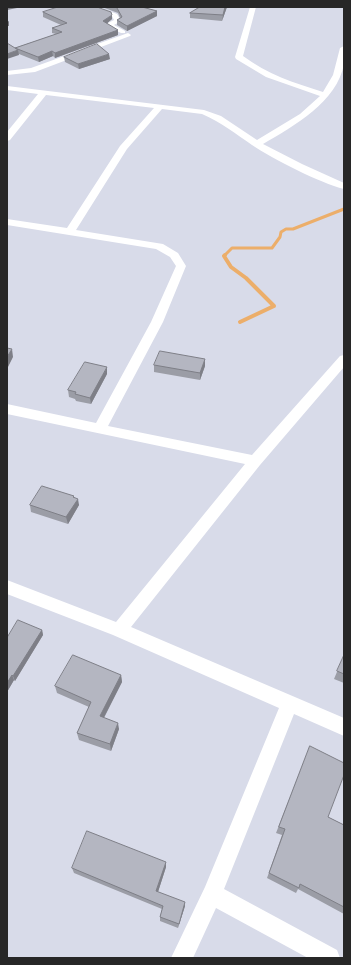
<!DOCTYPE html>
<html>
<head>
<meta charset="utf-8">
<style>
	body { margin:0 }
	#map { position:relative; width:351px; height:965px; overflow:hidden; background:#d8dbe9; font-family:"DejaVu Sans",sans-serif }
	canvas { display:block }
	.frame { position:absolute; inset:0; border:8px solid #272727; pointer-events:none }
</style>
</head>
<body>
<div id="map">
<canvas width="351" height="965"></canvas>
<div class="frame"></div>
</div>
<script>
const context = document.querySelector('canvas').getContext('2d');
context.lineJoin = 'round';
function stroke(path, color, width, dash) { context.strokeStyle = color; context.lineWidth = width; context.lineCap = dash ? 'butt' : 'round'; context.setLineDash(dash || []); context.stroke(path); }
function paint(path, color) { context.fillStyle = color; context.fill(path, 'evenodd'); }
const streamFar1 = new Path2D(`
	M224,256l8,-8h40l8,-11 1,-5 5,-3h7l51,-20`);
const stream = new Path2D(`
	M225,255l-1,1 7,11 15,11 28,28 -34,16`);
const minor = new Path2D(`
	M89,7h9l19,7 4,7 -7,4 11,6v2h-4l-15,-7v-2l8,-4 -2,-4z
	M250,7h6l-13,49c24,18 51,27 80,36l10,-17 7,-27 4,-2c0,6 1,12 0,18 -7,38 -50,62 -81,80l39,20 42,19v6c-24,-6 -71,-30 -92,-44 -16,-11 -31,-23 -50,-31l-40,-5 -35,40 -51,81 87,14 15,9 8,13 -23,56 -55,104 144,29 88,-99 4,-1v12l-84,98 -129,162 213,91v18l-50,-22 -70,175 113,61 3,8h-32l-92,-50 -23,50h-22l34,-71 74,-179 -166,-73 -106,-41v-14l109,42 129,-158 -238,-50v-10l89,19 55,-101 25,-56 -6,-9 -14,-8 -149,-24v-6l60,9 53,-82 34,-38 -108,-13 -36,45 -3,1v-9l31,-38 -31,-4v-4l197,24 17,6 36,24 43,-26 20,-18 -54,-19 -30,-18 -1,-2z
	M128,33l3,2 -1,1 -95,36 -28,3v-4l24,-3z`);
const wall = new Path2D(`
	M102,7h40l15,4v5l-30,15 -10,-6v-5l3,-2 -2,-5z
	M200,7h27l-5,14 -32,-3v-5z
	M43,12l69,7 -5,4 11,12 -63,23 -2,-2 -14,6 -20,-8v1l-4,-7 41,-14 -4,-1v-5l9,-3 -18,-8z
	M64,57l46,2 -31,10 -14,-7z
	M154,365l51,1 -5,14 -46,-8z
	M107,374l-16,30 -15,-3 -1,-2 -6,-2 -1,-7z
	M74,496v2l5,7 -11,19 -37,-12 -1,-7z
	M42,630l1,5 -28,46 -1,-1 -7,12v-54z
	M344,655v28l-10,-4z
	M121,675l1,7 -18,36 15,11 -8,22 -32,-11 -2,-7 12,-26 -32,-14 -2,-7z
	M310,746l18,71 16,8v89l-46,-25 -2,4 -29,-15 15,-43 -6,-2z
	M166,867l-8,25 27,14 -7,22 -18,-7v-4l2,-8 -88,-36 -2,-5z`);
const shadedWall = new Path2D(`
	M7,7h15l-15,3z
	M225,7h2l-5,14 1,-6z
	M157,11v5l-30,15v-5z
	M112,15v4l-8,7 -1,-5z
	M9,21v5h-2v-4z
	M118,30v5l-63,23v-5z
	M18,50l1,5 -12,4v-5z
	M52,51l1,5 -14,6 -1,-5z
	M109,54l1,5 -31,10 -1,-5z
	M12,349l1,8 -6,12v-12z
	M205,359v7l-5,14v-7z
	M107,367v7l-16,30 -1,-6z
	M78,499l1,6 -11,19 -2,-7z
	M42,630l1,5 -28,46 -2,-5z
	M12,675l2,5 -7,12v-9z
	M121,675l1,7 -21,41 -1,-7z
	M118,723l1,6 -8,22 -1,-7z
	M166,862v5l-9,28 -1,-4z
	M185,902v4l-7,22 1,-4z`);
const building = new Path2D(`
	M58,7h39l14,5 1,3 -9,6 15,9 -63,23 -3,-2 -14,6 -23,-9 3,2 -11,4v-11l8,5 47,-16 -10,-4 15,-5 -24,-11z
	M115,7h27l15,4 -30,15 -10,-6 5,-3 -5,-9z
	M200,7h25l-2,8 -33,-2z
	M97,44l12,10 -31,10 -14,-7z
	M7,348l5,1 -5,8z
	M160,351l45,8 -5,14 -46,-8z
	M85,362l22,5 -17,31 -15,-4 1,-2 -8,-2z
	M42,486l32,10 -1,1 5,2 -12,18 -36,-12z
	M18,620l24,10 -29,46 -1,-1 -5,8v-45z
	M73,655l48,20 -21,41 18,7 -8,21 -33,-11 14,-31 -36,-16z
	M344,655v19l-7,-3z
	M310,746l34,17v12l-16,42 16,8v82l-44,-23 -1,4 -30,-15 16,-44 -6,-2z
	M87,831l79,31 -10,29 29,11 -6,22 -19,-7 3,-11 -91,-38z`);
stroke(streamFar1, '#ecae6a', 3);
stroke(stream, '#ecae6a', 4);
paint(minor, '#fff');
paint(wall, '#9b9da6');
paint(shadedWall, '#7e7f87');
paint(building, '#b4b6c1');
stroke(building, '#7e7f87', 1);
</script>
</body>
</html>
